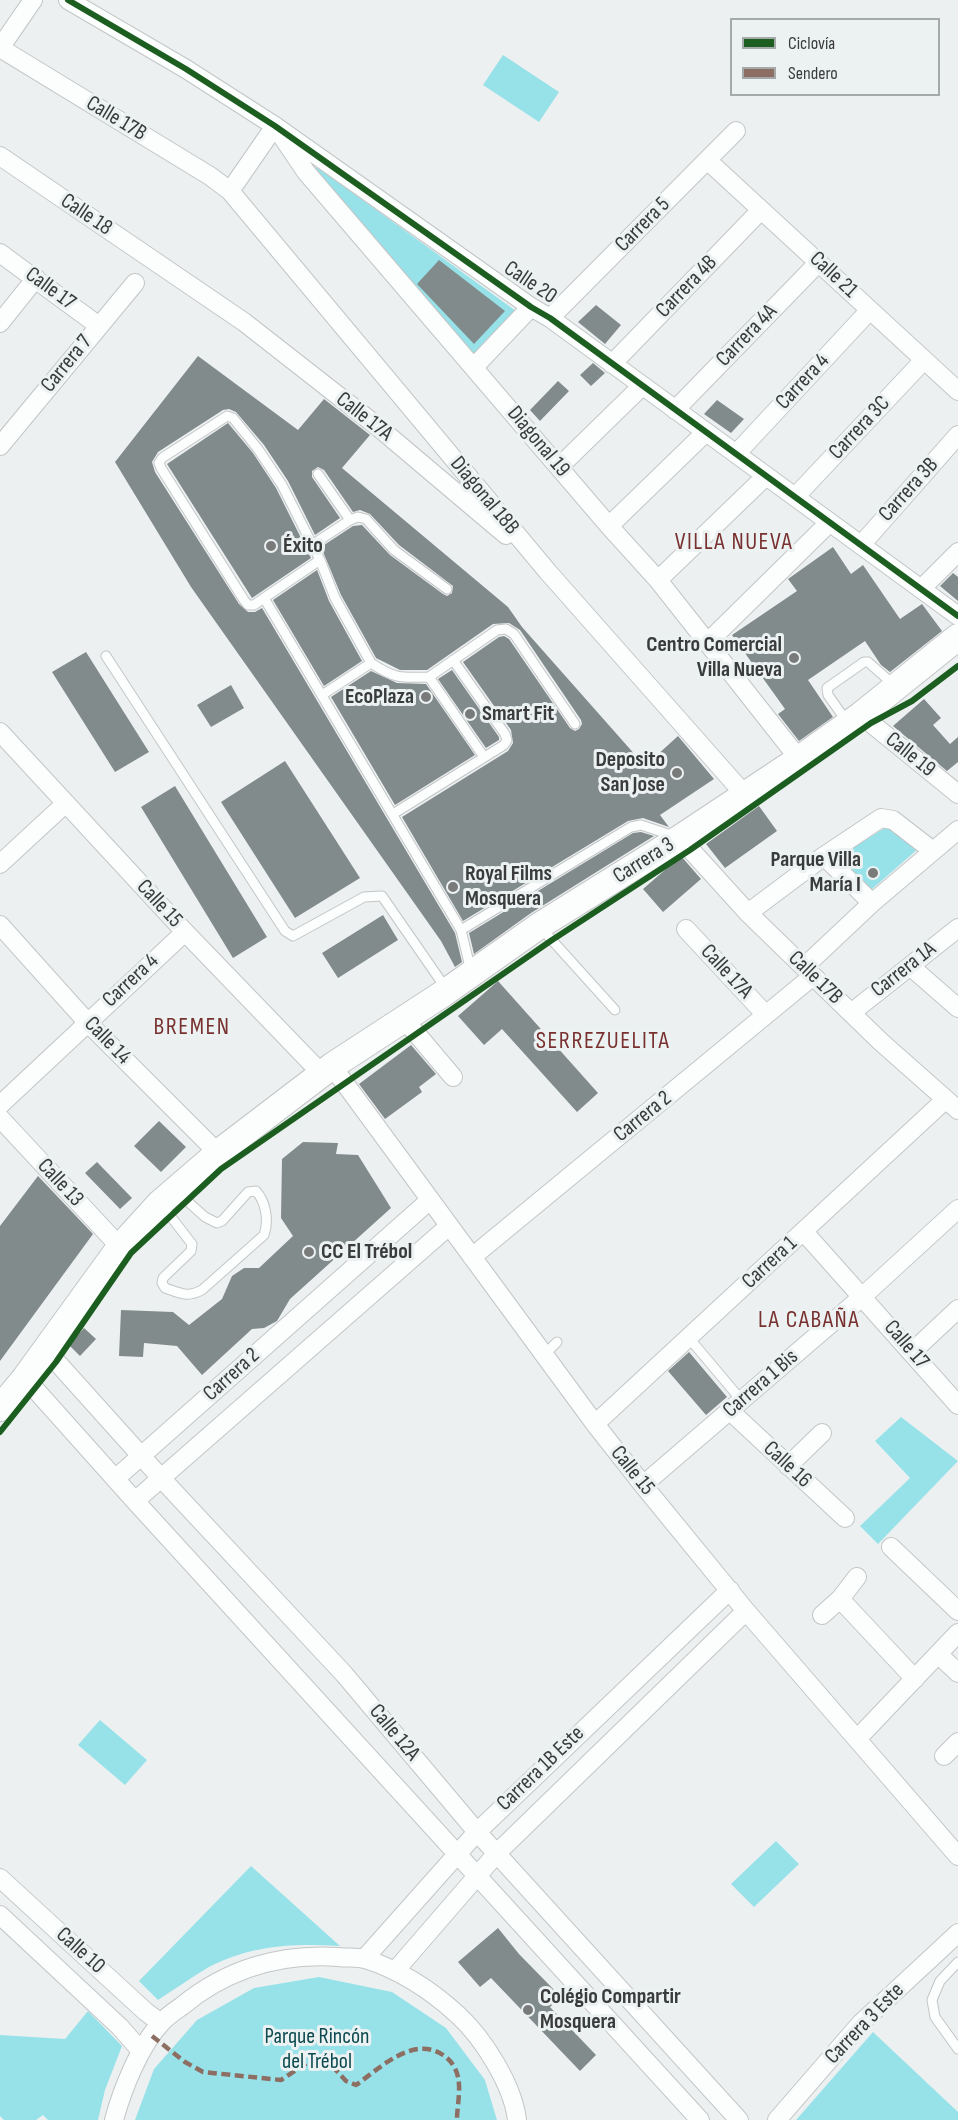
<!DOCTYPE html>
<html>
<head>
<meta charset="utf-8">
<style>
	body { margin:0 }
	#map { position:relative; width:958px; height:2120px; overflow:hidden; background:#edf0f1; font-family:"Sofia Sans Condensed",sans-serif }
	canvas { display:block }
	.legend { position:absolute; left:730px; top:18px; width:210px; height:78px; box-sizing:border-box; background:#ecf1f2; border:2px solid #a5a9a9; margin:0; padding:8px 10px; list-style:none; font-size:18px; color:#3a3c3c }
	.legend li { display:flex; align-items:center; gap:12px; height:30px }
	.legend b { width:30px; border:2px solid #a5a9a9 }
</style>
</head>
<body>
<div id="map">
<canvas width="958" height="2120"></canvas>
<ul class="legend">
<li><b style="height:8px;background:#1b5e20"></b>Ciclovía</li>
<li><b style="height:8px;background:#8d6e63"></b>Sendero</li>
</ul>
</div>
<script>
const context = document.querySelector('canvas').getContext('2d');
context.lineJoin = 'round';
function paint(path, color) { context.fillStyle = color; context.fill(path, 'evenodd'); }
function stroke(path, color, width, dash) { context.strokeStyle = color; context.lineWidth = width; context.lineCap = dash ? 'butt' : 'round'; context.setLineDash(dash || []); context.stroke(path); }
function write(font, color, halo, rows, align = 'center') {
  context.font = font + ' "Sofia Sans Condensed",sans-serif'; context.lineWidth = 6; context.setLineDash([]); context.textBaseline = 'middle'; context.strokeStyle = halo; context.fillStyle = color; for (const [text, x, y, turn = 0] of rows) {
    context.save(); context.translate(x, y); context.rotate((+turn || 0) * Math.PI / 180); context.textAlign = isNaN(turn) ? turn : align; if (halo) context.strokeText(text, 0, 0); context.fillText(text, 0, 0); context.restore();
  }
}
const green = new Path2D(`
	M503,55l56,37 -20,30 -56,-37z
	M317,167l199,144 -42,43 -160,-184z
	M888,826l31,22 -48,42 -32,-34z
	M901,1417l57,44 -80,83 -18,-18 50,-48 -35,-37z
	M100,1720l47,40 -22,25 -47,-40z
	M776,1841l23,23 -45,43 -23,-23z
	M251,1866l89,80c-46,-3 -89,-1 -131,21 -17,10 -34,22 -51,33l-19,-19z
	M319,1977l73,15 54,36 39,52 12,40h-362l19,-51 43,-49 57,-32z
	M88,2011l34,35 -17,44 -7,30h-50l-5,-5 -7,5h-32l-4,-4v-81l65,4z
	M873,2032l85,80v8h-162z`);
const building = new Path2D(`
	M439,260l66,51 -31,33 -57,-60z
	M596,305l25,20 -16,19 -27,-22z
	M198,356l100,74 26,-31 46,36 -28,33 166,139 14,20 123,139 33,-30 36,43 -54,36 9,12 -26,-9 -15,3 -165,100 -61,-104 106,-66 5,-8 -2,-13 -48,-68 36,-25 5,-1 5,3 61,89 5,3 4,-2 3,-5 -1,-4 -61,-90 -11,-7 -16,1 -66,46h-27l-24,-12 -35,-63 -20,-48 32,-21 9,-1 28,30 53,39 4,2 5,-3 1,-7 -54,-41 -29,-31 -10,-4 -7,2 -29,-42 -6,-3 -6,4v6l28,41 -25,17 -27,-54 -24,-36 -28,-33 -7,-3 -6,1 -65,42 -6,10 3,10 84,132 9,8h7l7,-4 193,325 7,29 -7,5 -14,-26 -250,-354 -76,-125z
	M593,363l12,10 -14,13 -11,-11z
	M558,381l11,10 -29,30 -10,-11z
	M717,400l27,19 -13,14 -27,-19z
	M228,423l25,30 23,35 35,70 -59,40 -85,-134z
	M833,547l18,27 12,-9 37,54 22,-15 20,27 -52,41 -9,-7 -16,-24 -57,39 25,37 -34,24 -21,-27 7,-5 -53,-74 65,-44 -9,-12z
	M317,570l12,31 33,60 -38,25 -51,-86z
	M953,573l5,4v24l-18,-15z
	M86,652l63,100 -34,20 -63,-100z
	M452,670l47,67v3l-13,8 -48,-69z
	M371,671l26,12 29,1 49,71 -80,50 -64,-108z
	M231,685l13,23 -33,19 -14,-22z
	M924,699l17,19 -8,7 17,19 8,-7v25l-11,9 -54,-45z
	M285,761l75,117 -65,40 -74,-116z
	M175,786l92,151 -34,21 -92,-151z
	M759,806l18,25 -52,37 -19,-24z
	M641,832l13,4 -123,77 -57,41 -5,-21 164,-100z
	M681,856l20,23 -38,33 -20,-23z
	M383,915l15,25 -60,38 -16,-25z
	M498,981l100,112 -21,19 -75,-83 -18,16 -26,-29z
	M411,1045l25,29 -17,13 3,5 -37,27 -26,-35z
	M159,1121l27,26 -25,25 -27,-26z
	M303,1142l35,1 -2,11 22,1 33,53 -101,91 -13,22 -13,7 -12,1 -50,46 -25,-29 -33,-3 -1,14 -24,-1 2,-46 52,2 16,13 33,-26 10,-23 12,-8h15l34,-32 -12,-18 1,-59z
	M97,1162l35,36 -12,11 -35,-36z
	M38,1176l55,58 -93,127v-135z
	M84,1328l12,11 -16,17 -11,-11z
	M689,1352l38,45 -21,18 -38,-44z
	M498,1928l21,26 42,43 -11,10 46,48 -16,16 -89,-93 -11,9 -22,-25z`);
const lane = new Path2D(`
	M318,474l32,46
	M312,545l38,-25 8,-3 8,2 28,31 53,39
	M264,598l56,-38
	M106,656l179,275 8,5 71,-39 18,-1 65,94
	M371,663c24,16 30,15 58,14
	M322,695l49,-32 -36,-65 -15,-38 -38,-75 -24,-36 -25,-31 -6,-2 -65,42 -3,5 2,5 83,132 4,5h6l10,-7 197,332 10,41
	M847,722l-19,-27 -1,-7 37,-26h4l26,23
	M484,757l-55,-80 68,-47 9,-1 8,5 61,90
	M393,814l111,-69 3,-5 -2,-6 -52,-74
	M541,928l74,82
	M461,930l170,-103 10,-2 33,11
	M161,1204l31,40 -1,7 -28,27 -1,5 3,5c15,5 22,10 37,2l62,-55c5,-14 2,-33 -8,-44l-8,1 -26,29 -5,2 -12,-6 -29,-26
	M689,1338l53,63
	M544,1355l13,-13
	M958,1962l-18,19 -8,19 3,17 23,32`);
const street = new Path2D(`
	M68,0l118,69 89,57 256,181 19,11 408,298
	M0,48l210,128 20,15 318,381 197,223
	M0,48l33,-48
	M281,135l25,37 303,354 49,54 141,179
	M0,156l244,166 133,104 129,109
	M707,160l251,231
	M230,191l45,-65
	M0,253l99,73
	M550,318l186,-187
	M0,323l36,-45
	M612,364l149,-154
	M474,367l57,-60
	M675,410l144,-148
	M0,446l135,-163
	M736,454l134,-144
	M559,467l83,-81
	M795,497l129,-137
	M609,526l97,-94
	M861,545l97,-110
	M658,580l108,-104
	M921,589l37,-37
	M708,642l121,-119
	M861,715l97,79
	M0,732l185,200 136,141
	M680,838l68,75 133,129 77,68
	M824,856l48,47
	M0,864l66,-61
	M748,913l76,-57 57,-38 12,2 40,31
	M0,925l87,97 131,131
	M686,929l80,86
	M910,966l48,42
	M804,967l68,-64 86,-73
	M851,1013l107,-85
	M404,1019l49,58
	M332,1066l263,358 48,61 103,126 212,245
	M0,1105l185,-173
	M0,1118l120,129
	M804,1232l154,173
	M472,1257l341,-281
	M46,1350l115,128 183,196 133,158 262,288
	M912,1352l46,-43
	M25,1378l110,123 565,619
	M730,1411l115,107
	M595,1424l350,-324
	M788,1466l34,-33
	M115,1479l315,-279
	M643,1485l220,-189 95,-87
	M135,1501l314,-275
	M891,1547l67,64
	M840,1599l75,80
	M822,1615l18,-16 17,-22
	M938,1654l20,19
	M858,1738l100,-105
	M944,1756l14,-14
	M0,1878l146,134 15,11
	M0,1915l120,112 21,24
	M364,1959l113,-127 253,-242
	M395,1971l102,-118 249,-242
	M114,2120c8,-30 26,-75 47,-97 6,-7 14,-12 21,-17 45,-37 99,-53 156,-49 9,1 19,0 27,2 35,11 67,32 93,56 25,23 55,70 59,105
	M777,2120l84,-97 97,-90`);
const secondary = new Path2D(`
	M0,1408l25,-30 95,-131 40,-44 58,-50 114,-87 112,-73 95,-67 141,-88 119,-79 62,-44 97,-78`);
const quiet = new Path2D(`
	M152,2036l33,26 18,10 78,8 32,-21 11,-2 22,24 10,4c24,-17 57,-50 87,-30 8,5 13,13 15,22 3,13 -1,30 -1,43`);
const cycleway = new Path2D(`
	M68,0l118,69 89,57 256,181 19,11 408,298
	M0,1432l56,-70 75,-109 90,-84 331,-229 138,-90 181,-127 41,-22 46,-35`);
const markers = [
	[271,546,6,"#797b7b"],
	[794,658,6,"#797b7b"],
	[426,697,6,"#797b7b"],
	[470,714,6,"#797b7b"],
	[677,773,6,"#797b7b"],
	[873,873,6,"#797b7b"],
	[453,887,6,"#797b7b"],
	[309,1252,6,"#797b7b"],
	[528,2010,6,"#797b7b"]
];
const streetNames = [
	["Calle 17B",116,119,31],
	["Calle 18",86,215,34],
	["Carrera 5",643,225,-45],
	["Calle 21",833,275,43],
	["Calle 20",530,283,34],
	["Carrera 4B",687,287,-46],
	["Calle 17",50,289,36],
	["Carrera 4A",747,336,-46],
	["Carrera 7",67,364,-51],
	["Carrera 4",803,382,-47],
	["Calle 17A",364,417,38],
	["Carrera 3C",860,428,-47],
	["Diagonal 19",538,442,50],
	["Carrera 3B",909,490,-48],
	["Diagonal 18B",484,496,50],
	["Calle 19",910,755,39],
	["Carrera 3",644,861,-32],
	["Calle 15",159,904,47],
	["Carrera 1A",904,970,-38],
	["Calle 17A",726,972,47],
	["Calle 17B",815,978,44],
	["Carrera 4",131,981,-43],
	["Calle 14",107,1041,46],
	["Carrera 2",643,1117,-39],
	["Calle 13",60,1183,47],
	["Carrera 1",770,1263,-43],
	["Calle 17",906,1345,49],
	["Carrera 2",232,1375,-42],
	["Carrera 1 Bis",761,1384,-41],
	["Calle 16",787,1465,43],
	["Calle 15",632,1471,51],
	["Calle 12A",394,1733,50],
	["Carrera 1B Este",541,1769,-44],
	["Calle 10",80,1951,42],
	["Carrera 3 Este",865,2024,-46]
];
const poiNames = [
	["Éxito",283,546],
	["Centro Comercial",782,645,"right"],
	["Villa Nueva",782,670,"right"],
	["EcoPlaza",414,697,"right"],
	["Smart Fit",482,714],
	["Deposito",665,760,"right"],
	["San Jose",665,785,"right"],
	["Parque Villa",861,860,"right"],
	["María I",861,885,"right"],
	["Royal Films",465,874],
	["Mosquera",465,899],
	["CC El Trébol",321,1252],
	["Colégio Compartir",540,1997],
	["Mosquera",540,2022]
];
const parkNames = [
	["Parque Rincón",317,2037],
	["del Trébol",317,2062]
];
const neighbourhoodNames = [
	["VILLA NUEVA",734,543],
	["BREMEN",192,1028],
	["SERREZUELITA",603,1042],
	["LA CABAÑA",809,1321]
];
paint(green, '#97e2e9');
paint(building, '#828b8c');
stroke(lane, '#c3c5c6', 11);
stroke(street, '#c3c5c6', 20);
stroke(secondary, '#c3c5c6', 28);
stroke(lane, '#fcfdfd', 9);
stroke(street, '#fcfdfd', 18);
stroke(secondary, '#fcfdfd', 26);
stroke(quiet, '#8d6e63', 4.5, [9, 4.5]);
stroke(cycleway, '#1b5e20', 6);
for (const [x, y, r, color] of markers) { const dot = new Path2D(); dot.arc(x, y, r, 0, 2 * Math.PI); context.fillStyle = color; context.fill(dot); stroke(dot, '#ecf1f2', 2); }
write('22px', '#3a3c3c', '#ecf1f2', streetNames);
write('bold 22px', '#3a3c3c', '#ecf1f2', poiNames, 'left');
write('22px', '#0c4a4f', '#ecf1f2', parkNames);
context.letterSpacing = '1.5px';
write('24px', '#78312f', '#ecf1f2', neighbourhoodNames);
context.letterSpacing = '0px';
</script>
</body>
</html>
